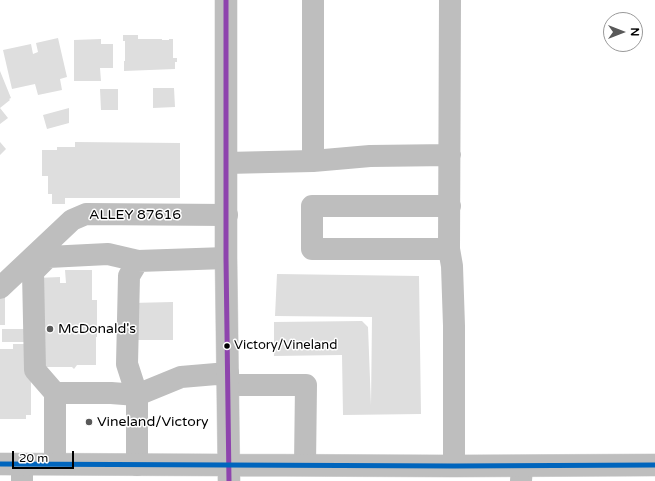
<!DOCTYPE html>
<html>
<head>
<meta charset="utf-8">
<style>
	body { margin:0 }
	#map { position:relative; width:655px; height:481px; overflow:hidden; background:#fff; font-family:"Varela Round",sans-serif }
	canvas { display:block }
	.north { position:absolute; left:603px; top:12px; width:40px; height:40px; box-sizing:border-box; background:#fff; border:1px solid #999; border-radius:50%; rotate:90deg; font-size:11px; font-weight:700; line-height:16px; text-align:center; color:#000 }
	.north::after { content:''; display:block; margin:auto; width:14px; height:18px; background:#595959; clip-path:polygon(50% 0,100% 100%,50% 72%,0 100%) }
	.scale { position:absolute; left:12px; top:451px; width:62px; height:18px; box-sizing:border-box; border:2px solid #000; border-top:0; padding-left:5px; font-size:12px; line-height:14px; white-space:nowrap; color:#000; -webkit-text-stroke:3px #fff; paint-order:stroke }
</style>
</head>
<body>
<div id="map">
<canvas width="655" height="481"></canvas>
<div class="north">N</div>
<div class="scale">20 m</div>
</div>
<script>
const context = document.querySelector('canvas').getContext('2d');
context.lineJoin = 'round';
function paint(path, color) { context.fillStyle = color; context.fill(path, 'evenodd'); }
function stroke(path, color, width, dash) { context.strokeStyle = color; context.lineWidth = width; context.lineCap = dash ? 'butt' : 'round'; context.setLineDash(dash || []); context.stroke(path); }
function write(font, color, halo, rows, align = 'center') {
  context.font = font + ' "Varela Round",sans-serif'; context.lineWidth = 3; context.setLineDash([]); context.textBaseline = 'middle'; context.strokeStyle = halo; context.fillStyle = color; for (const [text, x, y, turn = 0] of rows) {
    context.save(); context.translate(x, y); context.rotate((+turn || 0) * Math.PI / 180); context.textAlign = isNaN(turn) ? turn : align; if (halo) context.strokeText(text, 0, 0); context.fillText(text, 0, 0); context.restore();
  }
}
const building = new Path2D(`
	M123,35h15v4h24v1h7v-1h4v19h4v4h-2v7l-51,2v-10h1v-20h-2z
	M58,38l9,39 -7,2 2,11 -24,5 -3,-11 -23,5 -9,-39 28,-6 2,10 5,-2 -2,-9z
	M101,39v5h12v24h-13l1,13h-27v-41z
	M0,71l11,27 -2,1 1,1 -10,8 8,10 -8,6z
	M153,88h21l1,19 -22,1z
	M100,89h18v21h-17z
	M69,108v15l-22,6 -4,-14z
	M0,142l6,7 -6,6z
	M75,142l105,1v55h-115v6h-13v-10h-4v-18h-6v-26h15v-3h18z
	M65,270h27v30h5v37h-1v28h-19l-3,4 -2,-2h-30l-5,-89 23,-1v6h6z
	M277,274l142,2 2,138 -78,1 -1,-60 -68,1v-34l88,-1 6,6 3,79 1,-89 -97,-1z
	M0,297h5v28h-5z
	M173,302v38h-42v-37z
	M2,329h23l1,13h-24z
	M13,344h18v71h-5v4h-26v-70h13z`);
const minor = new Path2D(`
	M313,0v161
	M450,0l-1,249 3,17 2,60v140
	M226,163l87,-2 57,-5 80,-1
	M449,249h-137v-43h138
	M0,288l72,-68 14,-6 141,1
	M228,385h78l-1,80
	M55,393l-20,-23 -2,-98 15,-15 60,-3 30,7
	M55,464v-71h56l26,2 44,-18 47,-4
	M137,465v-70l-10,-31 2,-88 9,-15 88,-3
	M22,481v-17
	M521,481l1,-15`);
const major = new Path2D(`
	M226,0v258l3,223
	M0,464l454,2 201,-1`);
const bus1 = new Path2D(`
	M226,0v258l3,223`);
const bus2 = new Path2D(`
	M0,464l454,2 201,-1`);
const markers = [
	[50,329,4,"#595959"],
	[227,346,3.5,"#000"],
	[89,422,4,"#595959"]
];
const busNames = [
	["Victory/Vineland",234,346]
];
const streetNames = [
	["ALLEY 87616",135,215]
];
const poiNames = [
	["McDonald's",58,329],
	["Vineland/Victory",97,422]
];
paint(building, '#dedede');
stroke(major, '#dbdbdb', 23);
stroke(minor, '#bebebe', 22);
stroke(major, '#bebebe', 22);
stroke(bus1, '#8e44ad', 5);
stroke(bus2, '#0065bd', 5);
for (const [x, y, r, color] of markers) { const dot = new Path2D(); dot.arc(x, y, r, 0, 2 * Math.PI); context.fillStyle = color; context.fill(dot); stroke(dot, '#fff', 1.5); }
write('13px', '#000', '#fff', busNames, 'left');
write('14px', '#000', '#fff', streetNames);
write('14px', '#000', '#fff', poiNames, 'left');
</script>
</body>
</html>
